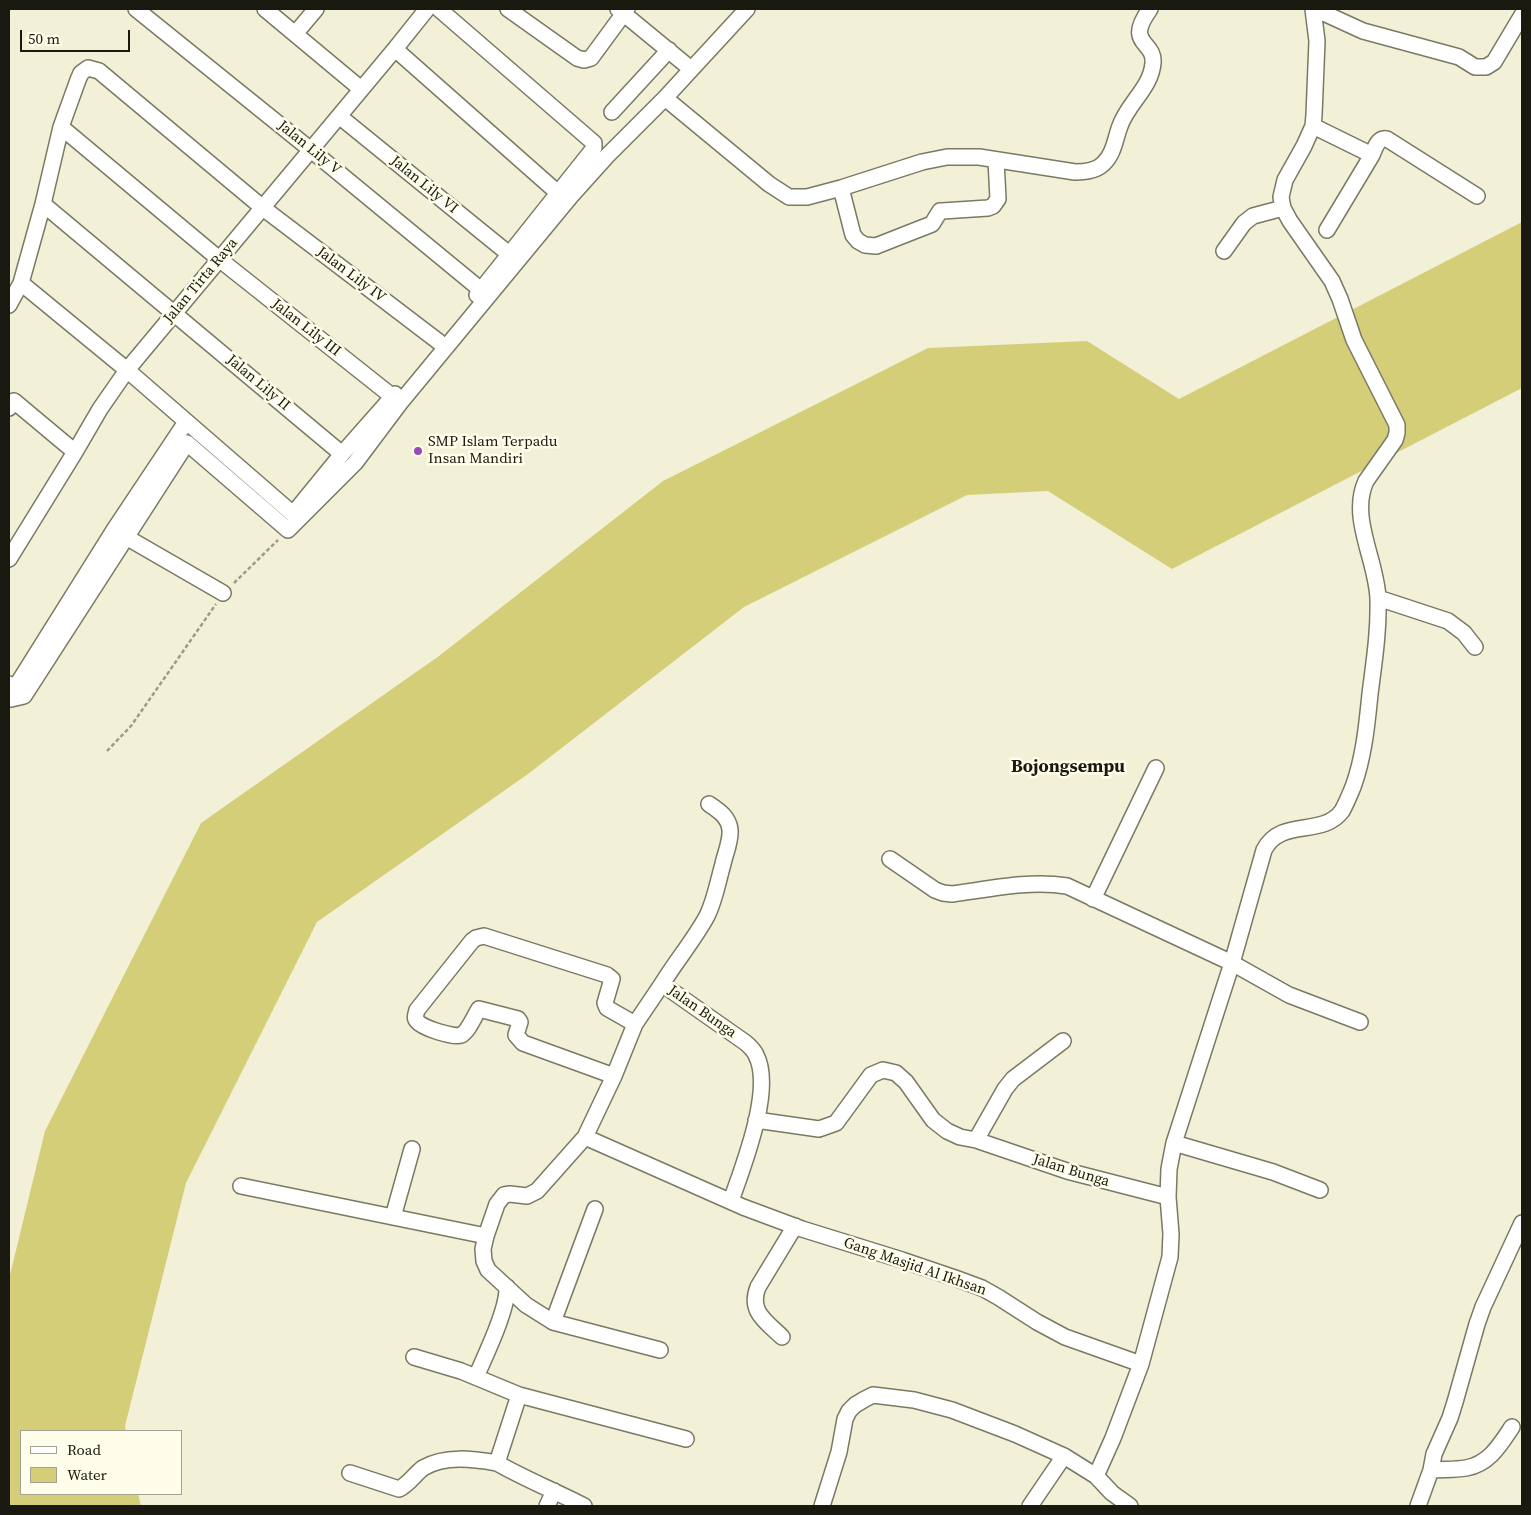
<!DOCTYPE html>
<html>
<head>
<meta charset="utf-8">
<style>
	body { margin:0 }
	#map { position:relative; width:1531px; height:1515px; overflow:hidden; background:#f2f1d8; font-family:"Source Serif 4",serif }
	canvas { display:block }
	.frame { position:absolute; inset:0; border:10px solid #191910; pointer-events:none }
	.legend { position:absolute; left:20px; top:1430px; width:162px; height:65px; box-sizing:border-box; background:#fffeea; border:1px solid #a3a293; margin:0; padding:6px 9px; list-style:none; font-size:15px; color:#191910 }
	.legend li { display:flex; align-items:center; gap:10px; height:25px }
	.legend b { width:25px; border:1px solid #a3a293 }
	.scale { position:absolute; left:20px; top:30px; width:110px; height:22px; box-sizing:border-box; border:2px solid #191910; border-top:0; padding-left:6px; font-size:15px; line-height:18px; white-space:nowrap; color:#191910; -webkit-text-stroke:4px #fffeea; paint-order:stroke }
</style>
</head>
<body>
<div id="map">
<canvas width="1531" height="1515"></canvas>
<div class="frame"></div>
<ul class="legend">
<li><b style="height:6px;background:#fff"></b>Road</li>
<li><b style="height:14px;background:#d5ce78"></b>Water</li>
</ul>
<div class="scale">50 m</div>
</div>
<script>
const context = document.querySelector('canvas').getContext('2d');
context.lineJoin = 'round';
function paint(path, color) { context.fillStyle = color; context.fill(path, 'evenodd'); }
function stroke(path, color, width, dash) { context.strokeStyle = color; context.lineWidth = width; context.lineCap = dash ? 'butt' : 'round'; context.setLineDash(dash || []); context.stroke(path); }
function write(font, color, halo, rows, align = 'center') {
  context.font = font + ' "Source Serif 4",serif'; context.lineWidth = 5; context.setLineDash([]); context.textBaseline = 'middle'; context.strokeStyle = halo; context.fillStyle = color; for (const [text, x, y, turn = 0] of rows) {
    context.save(); context.translate(x, y); context.rotate((+turn || 0) * Math.PI / 180); context.textAlign = isNaN(turn) ? turn : align; if (halo) context.strokeText(text, 0, 0); context.fillText(text, 0, 0); context.restore();
  }
}
const water = new Path2D(`
	M1522,222v166l-350,181 -124,-78 -81,4 -223,112 -216,167 -211,148 -131,261 -61,243 1,5h-105v63h117l3,12h-132v-227l36,-148 156,-308 238,-167 224,-175 265,-133 159,-7 92,58z`);
const path = new Path2D(`
	M234,583l44,-43
	M107,751l24,-25 85,-122`);
const minor = new Path2D(`
	M136,9l175,141 170,140
	M265,9l96,80
	M439,9l155,134v5l-117,147
	M508,9l69,49 7,2 7,-2 36,-49
	M618,9l73,60
	M1315,9l48,22 96,26 16,10h11l8,-5 28,-47
	M295,34l21,-25
	M395,49l163,144
	M665,98l104,86 20,13h18l34,-9 81,-26 25,-5h32l96,15c10,0 21,-1 28,-8 11,-10 12,-25 17,-38 8,-23 31,-38 33,-63 2,-23 -29,-18 -3,-54
	M612,112l57,-62
	M339,116l170,138
	M1313,126l59,29c3,-7 6,-18 15,-16l90,57
	M61,127l158,132 174,138
	M841,188l12,47 5,6 7,4 11,1 56,-22 8,-13h2l46,-3 5,-2 5,-7 -2,-39
	M43,204l299,250
	M1327,230l45,-75
	M1224,251l20,-28 9,-7 30,-8
	M21,283l106,87 166,144 49,-60 53,-60
	M9,305l12,-22 22,-79 18,-77 17,-47 3,-7 7,-5 11,3 164,137 176,134
	M9,408l5,-7 61,51 25,-43 27,-39 268,-321 32,-40
	M126,537l97,56
	M9,559l66,-107
	M1378,598l70,23 16,12 11,14
	M9,684l6,4 99,-158 72,-108
	M9,698l2,1 13,-3 163,-253 101,87 67,-67 45,-60 171,-207 36,-40 58,-58 82,-89
	M709,804c9,6 20,13 21,26 1,11 -5,24 -7,34 -5,17 -8,36 -16,52 -13,24 -31,45 -45,68l84,59c3,3 8,7 10,12 18,34 -13,111 -25,146
	M890,859l45,31 8,3 9,1c38,-5 77,-14 115,-8l165,77 57,32 71,27
	M1093,899l63,-131
	M614,1076l-91,-33 -7,-8 4,-13 -2,-3 -39,-10c-4,6 -11,23 -18,26 -7,3 -39,-7 -44,-14 -3,-3 -1,-7 0,-11l55,-69 4,-3 8,-2 123,39 5,4 -7,24 2,5 28,16
	M756,1120l63,9 17,-6 35,-48 12,-5 13,3 10,9 27,38 14,11 13,6 16,3 91,31 101,26
	M585,1137l158,70 59,22 100,31 53,18 27,10 16,9 39,25 28,15 76,27
	M976,1140l29,-51 8,-10 50,-38
	M1174,1143l99,29 47,18
	M241,1186l245,50
	M393,1217l19,-68
	M553,1322l42,-113
	M782,1337c-15,-15 -34,-25 -24,-50l37,-61
	M660,1350l-107,-28 -27,-17 -38,-35 -4,-9 -1,-12 3,-13 11,-32 7,-9 6,-1 17,2 10,-5 48,-54 29,-61 21,-52 27,-40
	M414,1357l47,14 58,24
	M476,1377c9,-21 32,-68 31,-90
	M1431,1470c11,-1 24,0 35,-2 23,-4 34,-23 46,-41
	M350,1473l49,16c10,-5 16,-15 24,-21 22,-13 50,-9 74,-5
	M547,1506l7,-15
	M584,1506c-29,-15 -59,-27 -87,-43l22,-68 167,44
	M822,1506l17,-54 6,-33 4,-8 6,-6 10,-6 8,-4 41,5 38,10 63,24 49,22 32,20
	M1030,1506l34,-50
	M1130,1506l-18,-13 -16,-17 17,-38 28,-74 29,-107 1,-23 -3,-37 1,-28 5,-26 58,-180 32,-113c17,-33 58,-12 78,-39 4,-7 8,-17 11,-24 11,-30 14,-63 17,-93 4,-32 9,-63 8,-95 -1,-38 -29,-82 -12,-118l29,-41 2,-7v-8l-43,-85 -14,-41 -8,-18 -42,-60 -7,-13 -2,-11 4,-17 19,-34 9,-20 1,-11 3,-74 -4,-32
	M1418,1506l13,-36 3,-16 16,-36 5,-16 22,-78 6,-17 39,-84`);
const markers = [
	[418,451,5,"#994aba"]
];
const streetNames = [
	["Jalan Lily V",309,148,39],
	["Jalan Lily VI",424,185,39],
	["Jalan Lily IV",351,275,37],
	["Jalan Tirta Raya",201,281,-50],
	["Jalan Lily III",306,328,38],
	["Jalan Lily II",258,383,40],
	["Jalan Bunga",702,1012,35],
	["Jalan Bunga",1071,1171,17],
	["Gang Masjid Al Ikhsan",915,1267,19]
];
const poiNames = [
	["SMP Islam Terpadu",428,442],
	["Insan Mandiri",428,459]
];
const quarterNames = [
	["Bojongsempu",1068,767]
];
paint(water, '#d5ce78');
stroke(minor, '#7a7963', 18);
stroke(path, '#9c9b88', 2.5, [4, 2.5]);
stroke(minor, '#fff', 15);
for (const [x, y, r, color] of markers) { const dot = new Path2D(); dot.arc(x, y, r, 0, 2 * Math.PI); context.fillStyle = color; context.fill(dot); stroke(dot, '#fffeea', 2); }
write('15px', '#191910', '#fffeea', streetNames);
write('15px', '#191910', '#fffeea', poiNames, 'left');
write('bold 18px', '#191910', '#fffeea', quarterNames);
</script>
</body>
</html>
